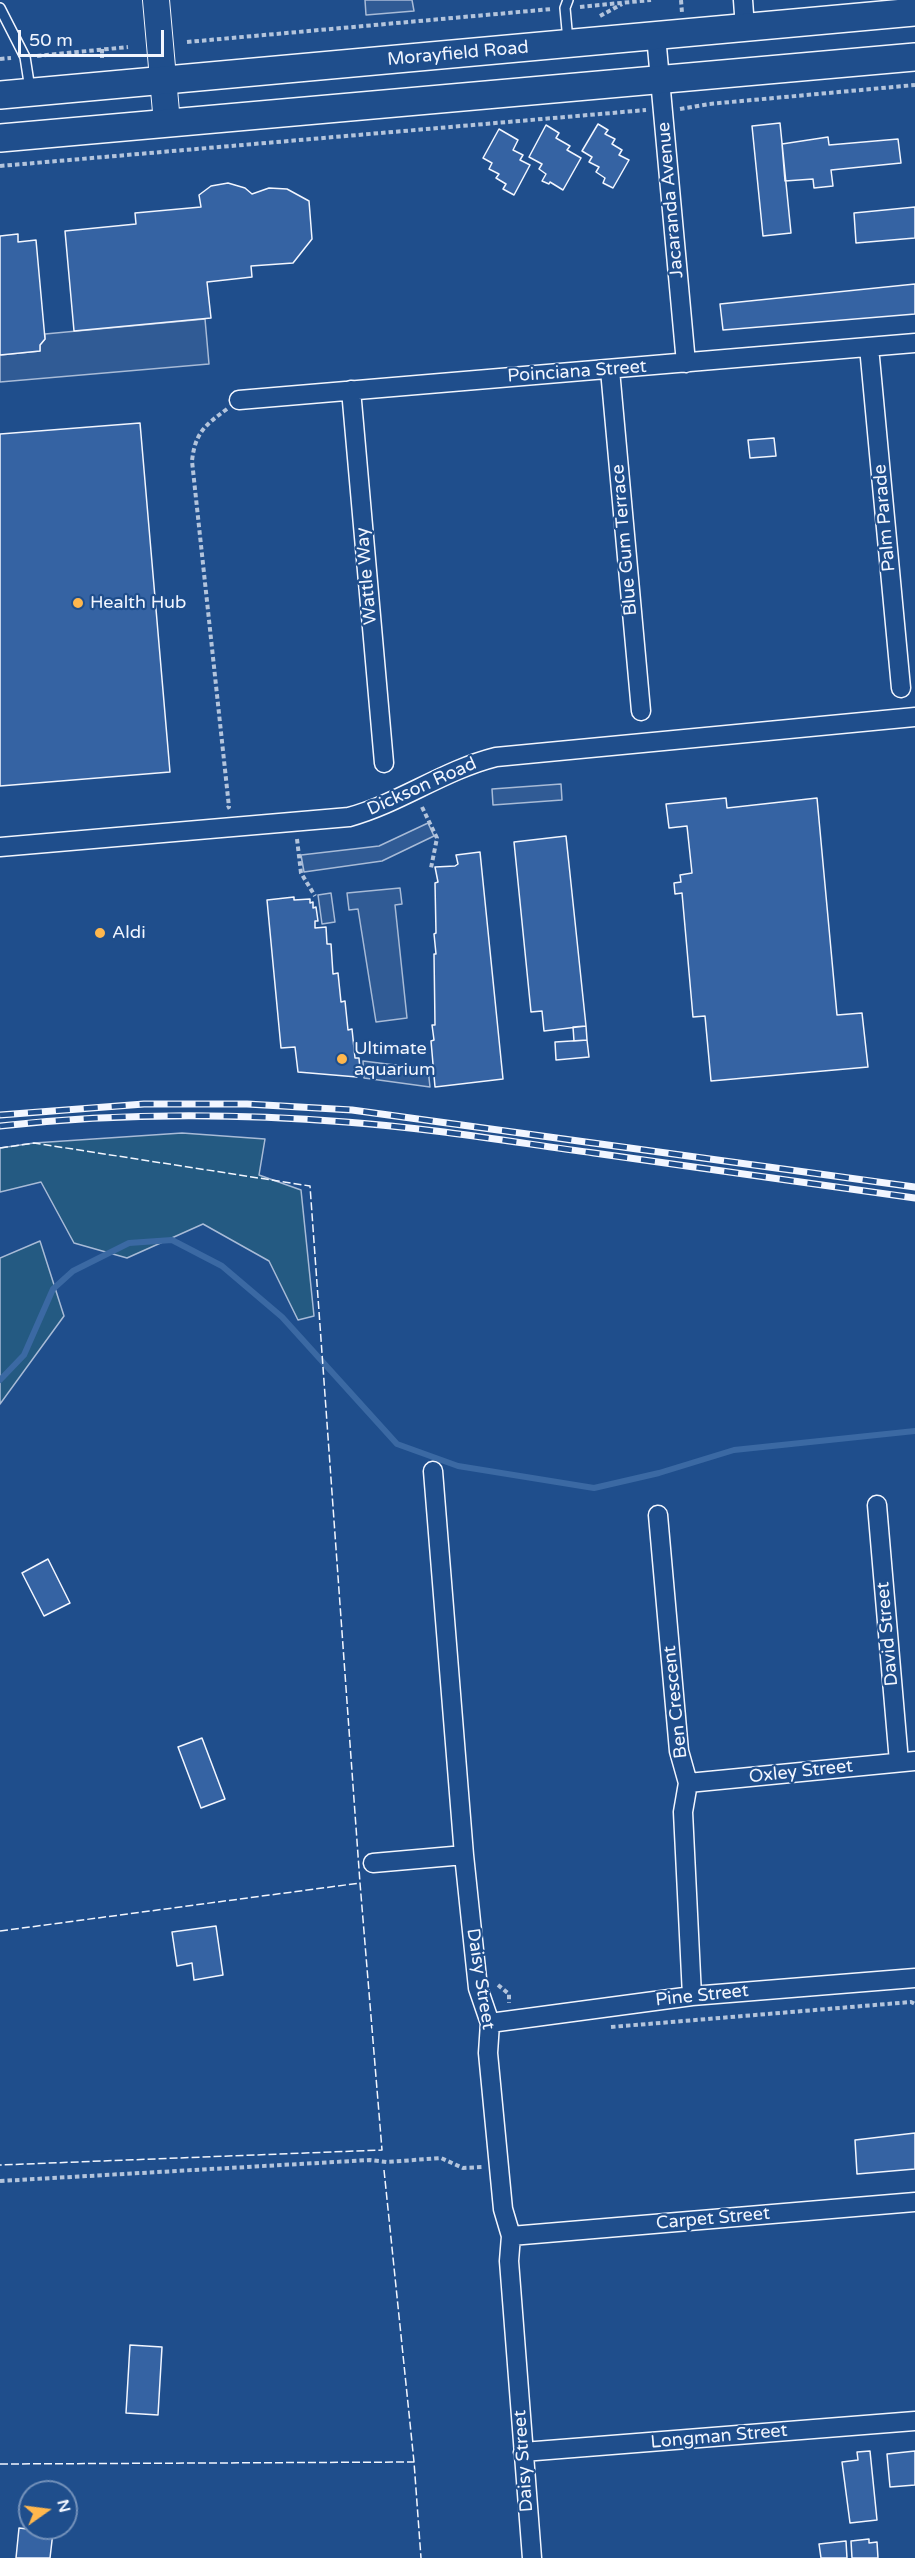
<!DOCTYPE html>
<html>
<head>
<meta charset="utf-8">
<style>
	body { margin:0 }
	#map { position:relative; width:915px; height:2558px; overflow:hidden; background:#1f4e8c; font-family:"Varela Round",sans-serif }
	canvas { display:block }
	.north { position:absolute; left:18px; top:2480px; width:60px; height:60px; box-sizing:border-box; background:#1f4e8c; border:2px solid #7391ba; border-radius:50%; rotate:76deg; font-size:16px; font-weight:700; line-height:24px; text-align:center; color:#f2f6ff }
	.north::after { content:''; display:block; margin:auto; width:21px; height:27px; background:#ffb74d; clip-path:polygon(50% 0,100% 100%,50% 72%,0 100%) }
	.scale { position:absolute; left:18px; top:30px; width:146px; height:27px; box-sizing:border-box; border:3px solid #f2f6ff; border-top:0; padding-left:8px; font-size:18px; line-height:21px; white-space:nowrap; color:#f2f6ff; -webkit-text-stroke:4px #1f4e8c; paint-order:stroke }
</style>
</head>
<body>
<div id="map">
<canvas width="915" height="2558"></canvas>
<div class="north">N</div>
<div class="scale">50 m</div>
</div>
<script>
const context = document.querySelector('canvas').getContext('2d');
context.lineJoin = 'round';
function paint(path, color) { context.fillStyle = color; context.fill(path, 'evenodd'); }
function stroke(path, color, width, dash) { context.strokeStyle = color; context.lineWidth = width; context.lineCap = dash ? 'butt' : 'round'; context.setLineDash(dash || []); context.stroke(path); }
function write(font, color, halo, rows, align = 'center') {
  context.font = font + ' "Varela Round",sans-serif'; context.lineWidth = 4.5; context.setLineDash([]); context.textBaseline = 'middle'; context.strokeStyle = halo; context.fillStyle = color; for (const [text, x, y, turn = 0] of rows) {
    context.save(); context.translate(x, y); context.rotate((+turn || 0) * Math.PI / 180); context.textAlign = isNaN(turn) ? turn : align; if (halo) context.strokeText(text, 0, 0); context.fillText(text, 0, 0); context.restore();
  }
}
const green = new Path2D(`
	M182,1133l83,6 -6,36 42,15 13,126 -16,4 -29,-59 -66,-37 -76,34 -53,-15 -33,-61 -41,10v-44l34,-5z
	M40,1241l24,75 -64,88v-146z`);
const parking = new Path2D(`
	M365,0h47l2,11 -48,4z
	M205,319l4,45 -209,18v-27l40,-4v-6l5,-6v-5z
	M561,784l1,16 -69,5 -1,-16z
	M428,823l6,13 -52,25 -78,11 -3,-17 78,-9z
	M400,888l2,16 -7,1 12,113 -31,4 -18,-113 -9,1 -2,-17z
	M331,893l4,29 -13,2 -4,-29z
	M363,1061l65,8 2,18 -66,-9z`);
const stream = new Path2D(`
	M0,1380l24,-25 29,-66 20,-18 56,-28 43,-3 50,26 60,51 115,127 61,22 136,22 65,-15 75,-23 181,-19`);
const building = new Path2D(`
	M780,123l11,110 -28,3 -11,-110z
	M598,124l10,6 -3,4 10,5 -3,5 10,6 -3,5 10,5 -16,28 -10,-5 2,-5 -9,-6 3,-5 -10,-5 3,-5 -10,-6z
	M546,125l13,8 -3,5 14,8 -3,4 14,8 -18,32 -13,-8 -1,2 -7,-3 4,-7 -7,-5 3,-5 -13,-7z
	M499,129l19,11 -5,10 10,5 -3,5 10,5 -16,30 -11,-6 3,-5 -10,-6 3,-4 -10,-5 3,-6 -9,-5z
	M828,137l1,8 69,-6 3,24 -70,7 2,16 -19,2 -1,-9 -28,2 -3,-37z
	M228,183l17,5 7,6 17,-6 18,1 22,12 3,38 -19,24 -42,3 1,11 -45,5 4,36 -137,13 -9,-100 71,-7 -1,-11 66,-6 -2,-12 12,-9z
	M915,207v31l-59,5 -2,-30z
	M18,234v8l18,-2 9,99 -5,6v6l-40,4v-119z
	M915,284v30l-192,16 -3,-26z
	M140,423l30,349 -170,14v-352z
	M774,438l2,18 -26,2 -2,-18z
	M726,798l1,10 90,-10 20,217 25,-2 6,54 -157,14 -6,-65 -12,1 -11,-124 -7,1 -1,-11 7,-1 -1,-7 12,-2 -5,-47 -18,2 -3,-24z
	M566,836l20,190 -42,5 -2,-20 -11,1 -17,-170z
	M480,852l23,227 -68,8 -4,-46 3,-1 -2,-15h3l-1,-71h2l-2,-20 2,-1 -1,-50 3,-1 -3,-15 20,-1 3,-2 -2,-9z
	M294,897v3l16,-1v4l3,-1v6l3,-1 2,14h-3v7l11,-1 1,17h4l2,30 5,-1 3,29 4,-1 3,29 4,-1 3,29h4l1,12h-3v7l-59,-5 -3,-25 -14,1 -14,-148z
	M586,1026l1,14 -13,1 -1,-14z
	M587,1040l2,17 -33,3 -1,-18z
	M48,1559l22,44 -26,13 -22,-43z
	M202,1738l23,61 -24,9 -23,-61z
	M216,1926l7,49 -29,5 -2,-17 -15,3 -5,-34z
	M915,2133v36l-58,5 -2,-34z
	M130,2345l32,2 -4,68 -32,-2z
	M870,2451l7,69 -27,3 -8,-61 16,-2 -1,-8z
	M915,2451v34l-25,2 -3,-33z
	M19,2528l34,4 -3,26h-34z
	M869,2539v4l8,-1 1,16h-26l-1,-17z
	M846,2541l1,17h-26l-2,-14z`);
const path = new Path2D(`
	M681,0l1,13
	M580,7l71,-7
	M600,16l22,-12
	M187,42l365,-33
	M102,49v9
	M37,56l91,-9
	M0,59l11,-1
	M680,109l29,-5 206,-19
	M0,166l646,-56
	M227,409c-22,16 -32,24 -35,52l37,346 -2,1
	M422,807l15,31 -6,30
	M297,839l4,34 14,23
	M498,1985l11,9v9
	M611,2027l300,-25 4,2
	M0,2181l370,-21 17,2 54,-4 22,10 20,-1`);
const lane = new Path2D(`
	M568,0l-3,8 3,33
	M0,8l25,49 5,32`);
const street = new Path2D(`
	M743,0l2,28
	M656,36l30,327
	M869,347l32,341
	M610,370l31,341
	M351,390l33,373
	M239,400l676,-57
	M0,847l349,-30c51,-14 95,-47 147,-60l419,-40
	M433,1471l31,384 14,133 12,35 -2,30 15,156 8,27 -2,25 23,297
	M877,1505l22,257
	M658,1515l21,236 9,32 -5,29 9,184
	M688,1783l227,-22
	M373,1863l91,-8
	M490,2023l202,-27 223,-18
	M511,2236l404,-34
	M523,2452l392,-31`);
const secondary = new Path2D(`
	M156,0l11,123`);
const primary = new Path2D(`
	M0,95l915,-83
	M0,138l915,-81`);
const rail = new Path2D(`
	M0,1115l144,-11h103l105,6 563,77
	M0,1126c115,-13 231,-13 346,-4 83,6 166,20 248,31 107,15 214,30 321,45`);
const fence = new Path2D(`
	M0,1148l34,-5 276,43 50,697 22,267 -382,15
	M0,1931l360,-48
	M384,2170l30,292 7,96
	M0,2464l414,-2`);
const markers = [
	[78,603,6,"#ffb74d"],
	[100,933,6,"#ffb74d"],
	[342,1059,6,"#ffb74d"]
];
const streetNames = [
	["Morayfield Road",458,54,-5],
	["Jacaranda Avenue",671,200,-95],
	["Poinciana Street",577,372,-4],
	["Palm Parade",885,518,-95],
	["Blue Gum Terrace",625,540,-95],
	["Wattle Way",367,576,-95],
	["Dickson Road",422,787,-24],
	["David Street",888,1634,-95],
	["Ben Crescent",676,1702,-96],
	["Oxley Street",801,1772,-6],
	["Daisy Street",480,1979,81],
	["Pine Street",702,1996,-6],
	["Carpet Street",713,2219,-5],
	["Longman Street",719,2437,-5],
	["Daisy Street",524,2461,-94]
];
const poiNames = [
	["Health Hub",90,603],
	["Aldi",112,933],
	["Ultimate",354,1049],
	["aquarium",354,1070]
];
paint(green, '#245a82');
stroke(green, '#a8bbd7', 1.5);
paint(parking, '#305b95');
stroke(parking, '#a8bbd7', 1.5);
stroke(stream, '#3b69a3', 6);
paint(building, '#3563a3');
stroke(building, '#f2f6ff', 1.5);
stroke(lane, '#f2f6ff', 12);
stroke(street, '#f2f6ff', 21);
stroke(secondary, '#f2f6ff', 28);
stroke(primary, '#f2f6ff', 30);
stroke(path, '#b3c4dc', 4, [4.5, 3]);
stroke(lane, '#1f4e8c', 9);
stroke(street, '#1f4e8c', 18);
stroke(secondary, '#1f4e8c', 26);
stroke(primary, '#1f4e8c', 27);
stroke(rail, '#f2f6ff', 7);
stroke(rail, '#1f4e8c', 4.5, [14]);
stroke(fence, '#f2f6ff', 1.5, [8, 3]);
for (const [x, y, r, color] of markers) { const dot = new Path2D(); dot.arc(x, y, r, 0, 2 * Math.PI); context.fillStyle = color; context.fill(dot); stroke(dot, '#1f4e8c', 2); }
write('18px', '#f2f6ff', '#1f4e8c', streetNames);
write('18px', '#f2f6ff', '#1f4e8c', poiNames, 'left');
</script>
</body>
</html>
